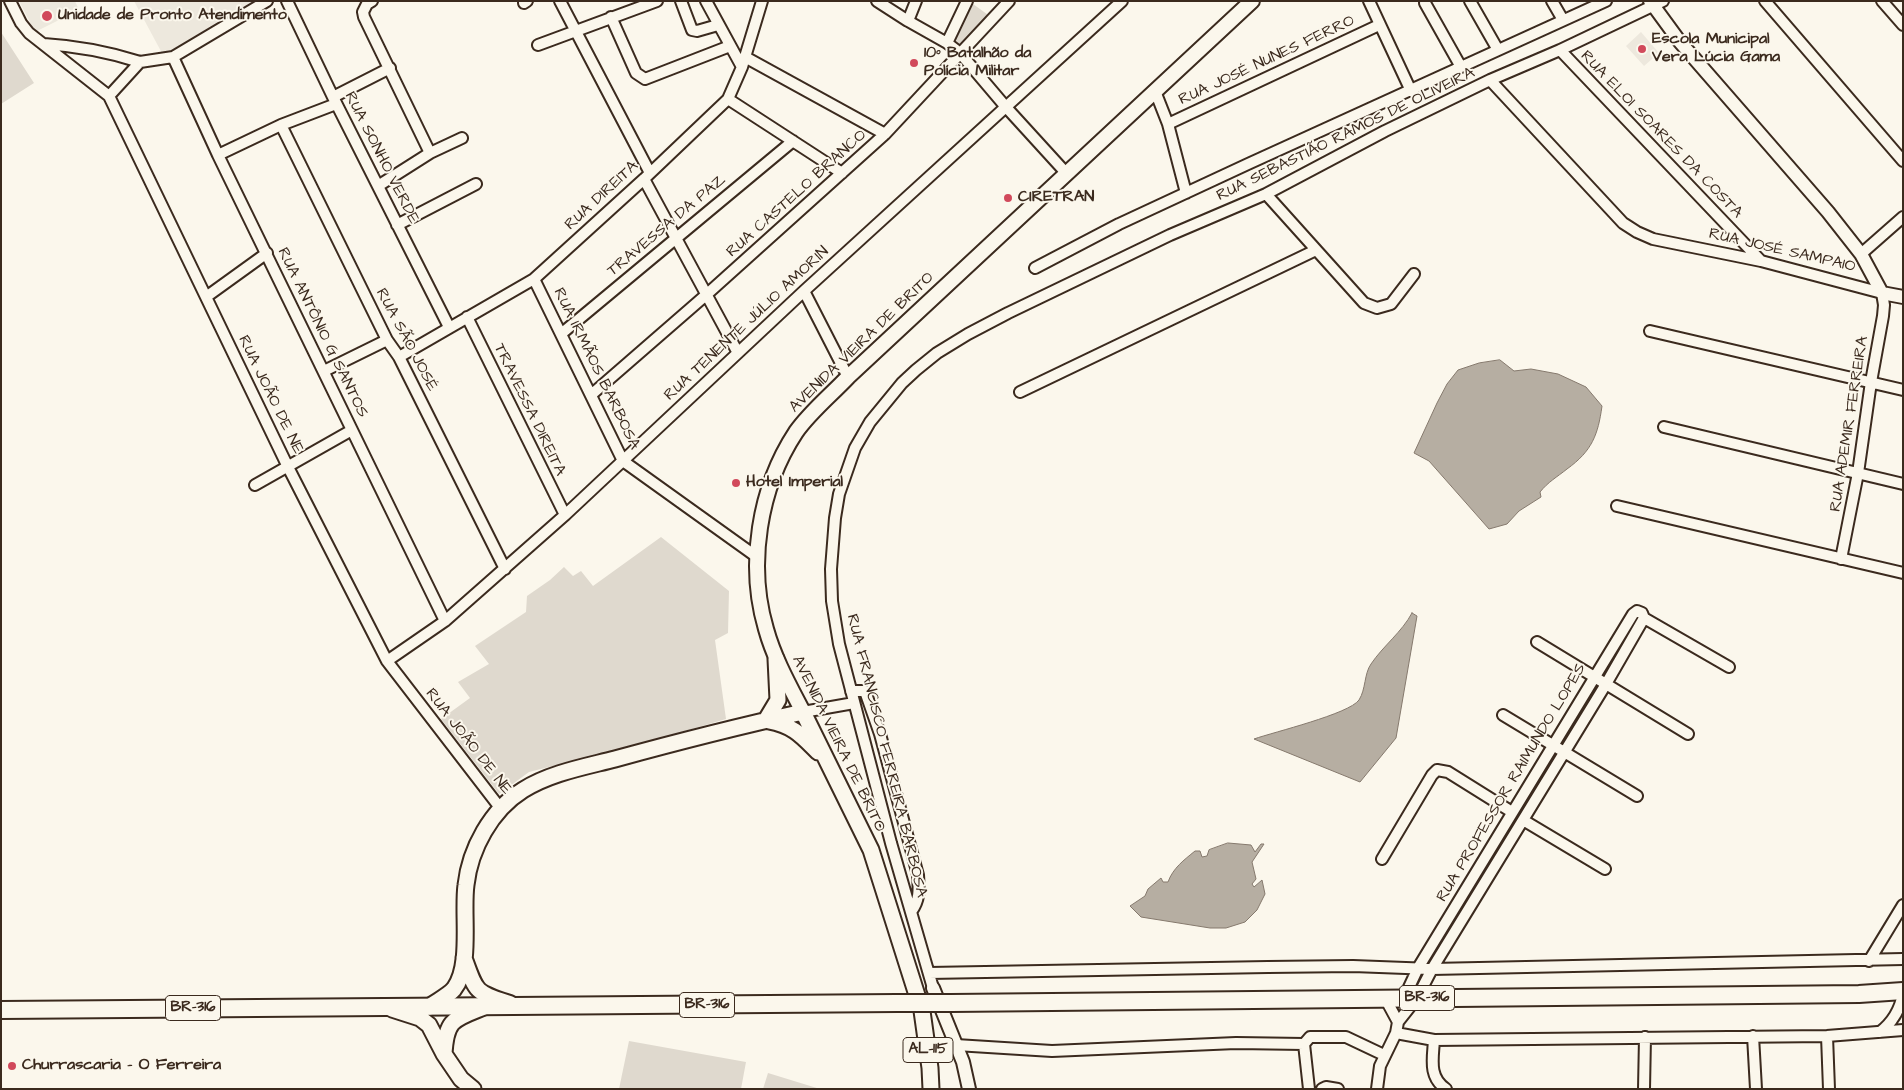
<!DOCTYPE html>
<html>
<head>
<meta charset="utf-8">
<style>
	body { margin:0 }
	#map { position:relative; width:1904px; height:1090px; overflow:hidden; background:#fbf7ec; font-family:"Architects Daughter",sans-serif }
	canvas { display:block }
	.frame { position:absolute; inset:0; border:2px solid #3b2a1e; pointer-events:none }
</style>
</head>
<body>
<div id="map">
<canvas width="1904" height="1090"></canvas>
<div class="frame"></div>
</div>
<script>
const context = document.querySelector('canvas').getContext('2d');
context.lineJoin = 'round';
function paint(path, color) { context.fillStyle = color; context.fill(path, 'evenodd'); }
function stroke(path, color, width, dash) { context.strokeStyle = color; context.lineWidth = width; context.lineCap = dash ? 'butt' : 'round'; context.setLineDash(dash || []); context.stroke(path); }
function write(font, color, halo, rows, align = 'center') {
  context.font = font + ' "Architects Daughter",sans-serif'; context.lineWidth = 4; context.setLineDash([]); context.textBaseline = 'middle'; context.strokeStyle = halo; context.fillStyle = color; for (const [text, x, y, turn = 0] of rows) {
    context.save(); context.translate(x, y); context.rotate((+turn || 0) * Math.PI / 180); context.textAlign = isNaN(turn) ? turn : align; if (halo) context.strokeText(text, 0, 0); context.fillText(text, 0, 0); context.restore();
  }
}
const built = new Path2D(`
	M19,1h56l4,9 -44,22z
	M134,1h125l-96,54z
	M1641,32l18,21 -15,13 -18,-20z`);
const green = new Path2D(`
	M973,4l18,13 -29,30 -8,-6z
	M1,32l33,51 -33,21z
	M661,537l68,54 -1,42 -13,7 11,79 -82,24 -115,29 -30,22 -58,-75 29,-21 -12,-16 31,-18 -14,-18 51,-34 1,-16 23,-16 14,-13 9,9 8,-5 12,15z
	M629,1041l117,21 -5,27h-122z
	M768,1073l52,16h-57z`);
const water = new Path2D(`
	M1500,360l14,11 17,-2 27,5 28,13 16,19c-4,29 -10,45 -35,63 -10,8 -19,13 -27,23l1,5 -22,14 -12,13 -18,5 -60,-68 -15,-8 23,-50 10,-19 11,-14 21,-7z
	M1412,613l5,3 -21,122 -36,44 -106,-43c20,-7 95,-25 105,-39 7,-11 5,-26 12,-36 12,-18 31,-32 41,-51z
	M1228,843l23,2 4,7 6,-8h3l-12,18 4,17 -4,5 2,3 8,-7 3,14 -8,16 -12,12 -19,6h-16l-69,-11 -11,-11 15,-10 3,-7 13,-11 2,4h5c5,-14 16,-22 27,-31h5l2,6 5,-1 2,-6z`);
const minor = new Path2D(`
	M10,1l11,22 8,10 80,63 179,371 99,194 114,148
	M287,1l46,96 116,230
	M372,1l-5,3 -4,8 1,5 66,136
	M560,1l90,172
	M681,1l11,29 5,1 21,-6
	M706,1l36,66
	M877,1l31,20 39,22 13,10 45,53 62,68
	M1369,1l42,90
	M1470,1l28,49
	M1552,1l11,19
	M1765,1l138,160
	M1882,1l21,24
	M524,3l3,-2
	M1425,3l36,64
	M611,17l25,56 9,6 85,-33
	M908,21l8,-20
	M947,43l20,-42
	M44,44c33,2 65,8 96,18
	M538,45l119,-44
	M1560,50l201,211
	M173,57l45,98 227,466
	M745,57l140,77
	M1490,80l133,143 14,9 16,7 108,22 121,32 2,12 -1,11 -12,66 -13,91 -17,86
	M1155,91l13,33 18,69
	M109,96l31,-34 33,-5 94,-56
	M333,97l57,-29
	M728,99l114,74
	M1168,124l211,-99
	M281,125l106,215 12,17 106,212
	M218,155l63,-30 55,-21
	M644,179l94,174
	M378,186l52,-33 32,-15
	M1266,194l98,109 13,5 14,-4 23,-30
	M397,225l79,-41
	M1861,254l42,-37
	M1035,268l84,-44 129,-60 358,-163
	M534,279l89,182 134,96
	M804,291l44,86
	M206,297l61,-44
	M467,317l98,198
	M1650,331l253,59
	M561,334l232,-193
	M399,357l135,-78 110,-100 84,-80 14,-32 20,-66
	M324,371l63,-31
	M1020,392l296,-142
	M591,395l115,-100 179,-161 124,-133
	M1664,427l239,57
	M255,485l97,-55
	M1617,506l286,67
	M1537,642l151,92
	M387,661l58,-40 120,-106 239,-224 318,-290
	M851,691h14l15,43 38,141c1,14 2,25 -7,37
	M803,712l51,-9
	M1503,715l134,81
	M1523,820l82,49
	M1382,859l50,-84 5,-5 11,2 64,40
	M1869,961l34,-56
	M929,973l339,-6 85,-1 79,3 471,-10
	M933,988l-42,-145 -52,-199 -7,-43 -1,-32 4,-51 4,-24 16,-46 15,-26 32,-39 14,-13 21,-17 31,-19 40,-21 162,-78 96,-41 119,-63 105,-51 70,-30 103,-49
	M1404,998l14,-30 215,-354 4,-3 5,2 2,5 85,49
	M1398,1022l19,-24 15,-29 174,-285 38,-66
	M1880,1032c13,-10 20,-22 23,-38
	M1396,1033l38,7 393,-4 76,-6
	M1753,1036l3,53
	M1827,1036l2,53
	M1434,1040c-1,18 -6,37 12,49
	M1304,1044l6,-7h36l38,18
	M1304,1044l5,45
	M956,1045l96,6 184,-8 68,1
	M1322,1089l4,-2 12,2
	M1377,1089l3,-23 16,-33 2,-11 -13,-24
	M1644,1089l1,-52`);
const tertiary = new Path2D(`
	M1650,1l30,41 148,170 33,42 21,39 21,4
	M933,988l30,74 6,27`);
const secondary = new Path2D(`
	M803,712c-14,-27 -29,-54 -37,-83 -19,-64 -7,-141 30,-197 14,-20 35,-37 52,-55l404,-376`);
const primary = new Path2D(`
	M766,720l12,-20 -2,-41
	M769,721c25,5 32,14 49,31
	M464,958c13,36 11,34 47,46
	M429,1007c8,-6 19,-11 25,-18 18,-23 8,-76 12,-104 4,-36 25,-75 57,-95 27,-17 61,-23 92,-31 62,-17 125,-33 188,-47l68,138 51,161 8,57 1,21
	M392,1009l28,9 9,7 15,29 17,25 12,10
	M444,1054c2,-35 10,-35 40,-47`);
const trunk = new Path2D(`
	M951,1003l908,-9 44,-3
	M1,1010l896,-7`);
const trunkBridge = new Path2D(`
	M897,1003h54`);
const markers = [
	[47,16,6,"#d1495b"],
	[1642,49,5,"#d1495b"],
	[914,63,5,"#d1495b"],
	[1008,198,5,"#d1495b"],
	[736,483,5,"#d1495b"],
	[12,1066,5,"#d1495b"]
];
const shields = [
	[1427,998,55],
	[707,1005,55],
	[193,1008,55],
	[928,1050,50]
];
const shieldNames = [
	["BR-316",1427,998],
	["BR-316",707,1005],
	["BR-316",193,1008],
	["AL-115",928,1050]
];
const poiNames = [
	["Unidade de Pronto Atendimento",58,16],
	["Escola Municipal",1652,40],
	["Vera Lúcia Gama",1652,58],
	["10º Batalhão da",924,54],
	["Polícia Militar",924,72],
	["CIRETRAN",1018,198],
	["Hotel Imperial",746,483],
	["Churrascaria - O Ferreira",22,1066]
];
const streetNames = [
	["RUA JOSÉ NUNES FERRO",1267,61,-25],
	["RUA SEBASTIÃO RAMOS DE OLIVEIRA",1346,135,-26],
	["RUA ELOI SOARES DA COSTA",1661,135,46],
	["RUA SONHO VERDE",381,158,63],
	["RUA CASTELO BRANCO",797,194,-42],
	["RUA DIREITA",602,196,-43],
	["TRAVESSA DA PAZ",667,226,-40],
	["RUA JOSÉ SAMPAIO",1782,251,13],
	["RUA TENENTE JÚLIO AMORIN",747,324,-43],
	["RUA ANTÔNIO G SANTOS",322,333,64],
	["RUA SÃO JOSÉ",406,340,62],
	["AVENIDA VIEIRA DE BRITO",862,343,-44],
	["RUA IRMÃOS BARBOSA",596,369,64],
	["RUA JOÃO DE NE",270,395,64],
	["TRAVESSA DIREITA",529,410,64],
	["RUA ADEMIR FERREIRA",1850,424,-81],
	["RUA JOÃO DE NE",468,742,52],
	["AVENIDA VIEIRA DE BRITO",838,744,64],
	["RUA FRANCISCO FERREIRA BARBOSA",886,756,76],
	["RUA PROFESSOR RAIMUNDO LOPES",1512,783,-59]
];
paint(built, '#ede8dd');
paint(green, '#dfd9ce');
paint(water, '#b6aea2');
stroke(water, '#85796d', 1);
stroke(minor, '#3b2a1e', 14);
stroke(tertiary, '#3b2a1e', 16);
stroke(secondary, '#3b2a1e', 18);
stroke(primary, '#3b2a1e', 19);
stroke(trunk, '#3b2a1e', 20);
stroke(minor, '#fbf7ec', 10);
stroke(tertiary, '#fbf7ec', 12);
stroke(secondary, '#fbf7ec', 14);
stroke(primary, '#fbf7ec', 15);
stroke(trunk, '#fbf7ec', 16);
stroke(trunkBridge, '#3b2a1e', 20, []);
stroke(trunkBridge, '#fbf7ec', 16);
for (const [x, y, r, color] of markers) { const dot = new Path2D(); dot.arc(x, y, r, 0, 2 * Math.PI); context.fillStyle = color; context.fill(dot); stroke(dot, '#fbf7ec', 2); }
for (const [x, y, w] of shields) { const box = new Path2D(); box.roundRect(x - w / 2, y - 12.5, w, 25, 4); context.fillStyle = '#fbf7ec'; context.fill(box); stroke(box, '#3b2a1e', 1); }
write('bold 15px', '#3b2a1e', null, shieldNames);
write('bold 16px', '#3b2a1e', '#fbf7ec', poiNames, 'left');
write('16px', '#3b2a1e', '#fbf7ec', streetNames);
</script>
</body>
</html>
